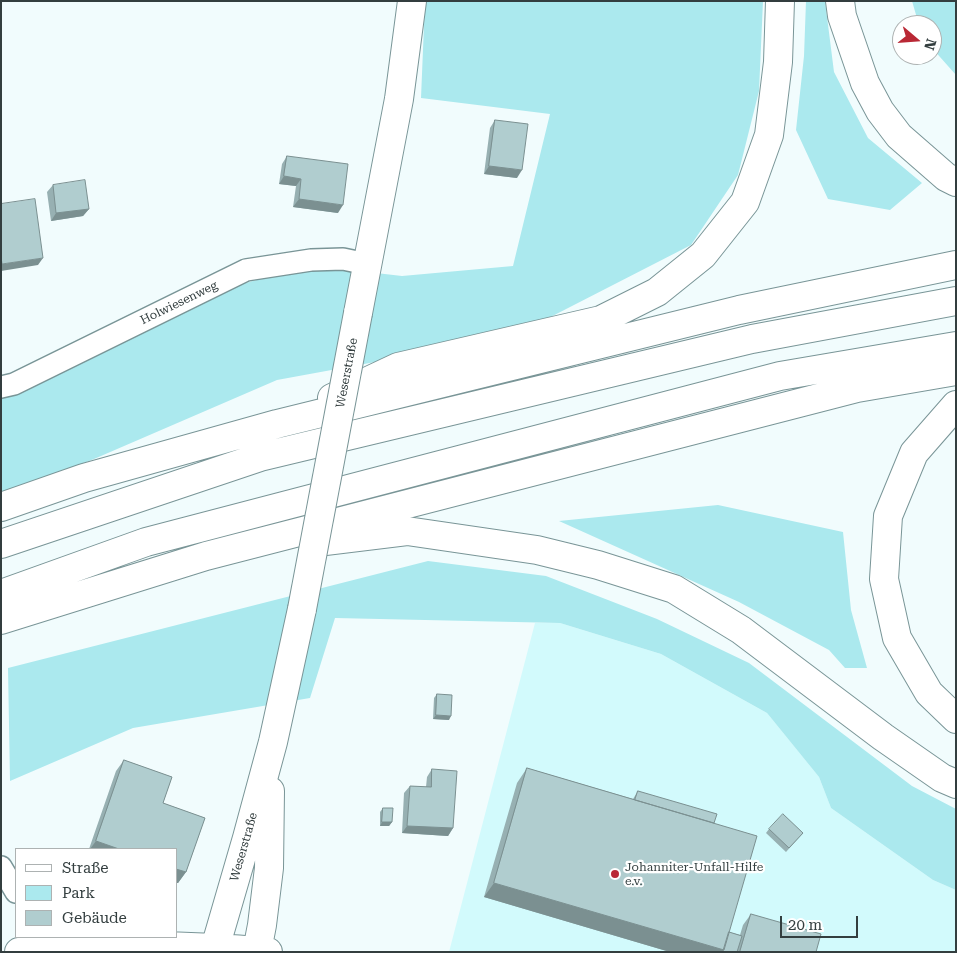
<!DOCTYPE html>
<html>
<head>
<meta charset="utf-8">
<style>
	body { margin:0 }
	#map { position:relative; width:957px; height:953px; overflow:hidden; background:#f1fcfd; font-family:"Roboto Serif",serif }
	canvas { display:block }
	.frame { position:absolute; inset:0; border:2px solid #333e3f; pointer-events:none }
	.legend { position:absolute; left:15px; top:848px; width:162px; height:90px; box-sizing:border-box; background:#fff; border:1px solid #adb2b2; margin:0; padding:6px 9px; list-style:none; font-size:15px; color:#333e3f }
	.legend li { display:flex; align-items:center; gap:10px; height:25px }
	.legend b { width:25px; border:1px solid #adb2b2 }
	.north { position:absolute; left:892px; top:15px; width:50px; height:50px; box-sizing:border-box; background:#fff; border:1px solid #adb2b2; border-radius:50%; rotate:108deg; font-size:14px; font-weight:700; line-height:20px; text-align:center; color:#333e3f }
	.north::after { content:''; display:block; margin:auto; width:18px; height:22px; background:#b92835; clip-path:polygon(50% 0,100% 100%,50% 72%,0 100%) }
	.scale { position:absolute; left:780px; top:916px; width:78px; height:22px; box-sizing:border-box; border:2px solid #333e3f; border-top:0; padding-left:6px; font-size:15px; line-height:18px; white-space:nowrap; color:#333e3f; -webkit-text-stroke:4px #fff; paint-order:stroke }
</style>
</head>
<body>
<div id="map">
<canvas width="957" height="953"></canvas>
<div class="frame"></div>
<ul class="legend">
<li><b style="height:6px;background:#fff"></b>Straße</li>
<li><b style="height:14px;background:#abe9ee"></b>Park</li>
<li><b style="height:14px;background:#b0cdcf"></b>Gebäude</li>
</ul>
<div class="north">N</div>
<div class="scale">20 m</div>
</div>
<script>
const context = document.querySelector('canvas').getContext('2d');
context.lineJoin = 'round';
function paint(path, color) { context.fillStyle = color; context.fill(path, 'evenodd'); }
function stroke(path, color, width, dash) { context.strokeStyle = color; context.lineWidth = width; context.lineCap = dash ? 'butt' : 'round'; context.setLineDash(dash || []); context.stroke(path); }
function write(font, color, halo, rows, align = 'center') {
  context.font = font + ' "Roboto Serif",serif'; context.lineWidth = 4.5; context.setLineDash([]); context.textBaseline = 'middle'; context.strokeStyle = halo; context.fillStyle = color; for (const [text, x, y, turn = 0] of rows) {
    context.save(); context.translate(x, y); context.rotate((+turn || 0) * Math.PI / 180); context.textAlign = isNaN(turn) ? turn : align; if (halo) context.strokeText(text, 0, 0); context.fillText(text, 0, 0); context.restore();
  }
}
const built = new Path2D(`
	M535,623h25l101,31 106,59 52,64 12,31 102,72 23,10v62h-507z`);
const green = new Path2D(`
	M425,1h338l-4,90 -21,84 -47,70 -158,81 -136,32 -120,22 -183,79 -93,36v-102l238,-108 68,-20 95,11 111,-10 37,-152 -129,-16z
	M806,1h19l9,71 34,66 54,45 -32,27 -62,-11 -32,-69 8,-74z
	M912,1h44v74l-24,-27v-23h-13z
	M718,505l125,27 8,78 16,58h-22l-16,-18 -90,-48 -180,-81z
	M428,561l118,15 111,43 92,44 163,123 44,23v81l-23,-10 -102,-72 -12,-31 -52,-64 -106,-59 -101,-31 -225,-5 -25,80 -177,30 -123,53 -2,-113z`);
const street = new Path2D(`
	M1,387l13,-3 232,-114 65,-10 32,-1 24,5
	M1,867l15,25`);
const secondary = new Path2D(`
	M358,313l41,-214 13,-98
	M215,948l32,-110 26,-96 29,-133
	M257,951l5,-26 7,-57 1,-77
	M19,952c82,-7 167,-8 249,0`);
const highway = new Path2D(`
	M840,1l2,15 23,67 15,28 19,25 47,41 10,5
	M332,398l66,-31 203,-47 56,-28 46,-37 42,-53 24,-67 9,-73 2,-61
	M956,405l-42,48 -26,63 -4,63 13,59 32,55 27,26
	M1,507l83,-29 193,-54 462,-114 217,-45
	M317,542l90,-11 130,19 61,15 76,24 67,41 142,107 59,41 14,6
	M1,544l259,-87 492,-118 204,-38
	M1,594l145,-52 634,-166 176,-30
	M1,620l205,-64 651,-168 99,-17`);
const secondaryBridge = new Path2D(`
	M302,609l56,-296`);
const wall = new Path2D(`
	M495,120l22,58 -33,-4 6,-46z
	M287,156l51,57 -45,-6 3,-21 -17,-2 3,-20z
	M53,185l36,24 -6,7 -32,5 -4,-29z
	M437,694l12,26 -16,-1 1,-21z
	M124,760l48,17 -9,26 42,15 -19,54 -8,11h-2v-34h-87l27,-78z
	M527,768l106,31 5,-8 76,32 15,109 11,3 3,-10 8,-11 65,38h-146l-186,-55 33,-114z
	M432,769l21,59 -5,8 -46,-3 2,-40 6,-7 16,1 1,-10z
	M383,808l9,14 -3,4h-9v-14z
	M769,829l34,4 -17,19 -20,-19z`);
const shadedWall = new Path2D(`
	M489,166l33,4 -5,8 -33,-4z
	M284,176l17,3 -5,7 -17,-2z
	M299,199l44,6 -5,8 -45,-6z
	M89,209l-6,7 -32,5 5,-8z
	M43,258l-5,7 -37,6v-6l1,-1z
	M436,715l15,1 -2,4 -16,-1z
	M382,822h10l-3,4h-9z
	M407,826l46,2 -5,8 -46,-3z
	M96,841l23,8h-29z
	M176,869l10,3 -8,11h-2z
	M494,883l230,67 -1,2h-53l-186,-55z`);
const building = new Path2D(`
	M495,120l33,4 -6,46 -33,-4z
	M287,156l61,8 -5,41 -44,-6 2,-20 -17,-3z
	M85,180l4,29 -33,4 -3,-28z
	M35,199l8,59 -41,6 -1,-7v-53z
	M437,694l15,1 -1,21 -15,-1z
	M124,760l48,17 -9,26 42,15 -19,54 -10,-3v-20h-57l-23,-8z
	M527,768l230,68 -33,114 -230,-67z
	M432,769l25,2 -4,57 -46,-2 3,-40 21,1z
	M638,791l79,23 -3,9 -79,-23z
	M383,808h10l-1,14h-10z
	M783,814l20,19 -14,15 -20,-19z
	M751,914l70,20 -5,18h-76z
	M729,932l13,4 -5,16h-14z`);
const markers = [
	[615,874,5,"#b92835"]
];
const streetNames = [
	["Holwiesenweg",179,303,-26],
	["Weserstraße",347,373,-79],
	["Weserstraße",244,847,-74]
];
const poiNames = [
	["Johanniter-Unfall-Hilfe",625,867],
	["e.v.",625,881]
];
paint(built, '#d2fafc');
paint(green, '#abe9ee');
stroke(street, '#799597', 24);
stroke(secondary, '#799597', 30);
stroke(highway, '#799597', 30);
stroke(street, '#fff', 21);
stroke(secondary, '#fff', 28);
stroke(highway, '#fff', 28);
stroke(secondaryBridge, '#799597', 30, []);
stroke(secondaryBridge, '#fff', 28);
paint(wall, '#97b0b2');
paint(shadedWall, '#7b9091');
paint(building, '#b0cdcf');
stroke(building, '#7b9091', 1);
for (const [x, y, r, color] of markers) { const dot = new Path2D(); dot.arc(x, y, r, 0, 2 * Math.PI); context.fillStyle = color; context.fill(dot); stroke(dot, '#fff', 2); }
write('12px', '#333e3f', '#fff', streetNames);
write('12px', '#333e3f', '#fff', poiNames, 'left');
</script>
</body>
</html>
